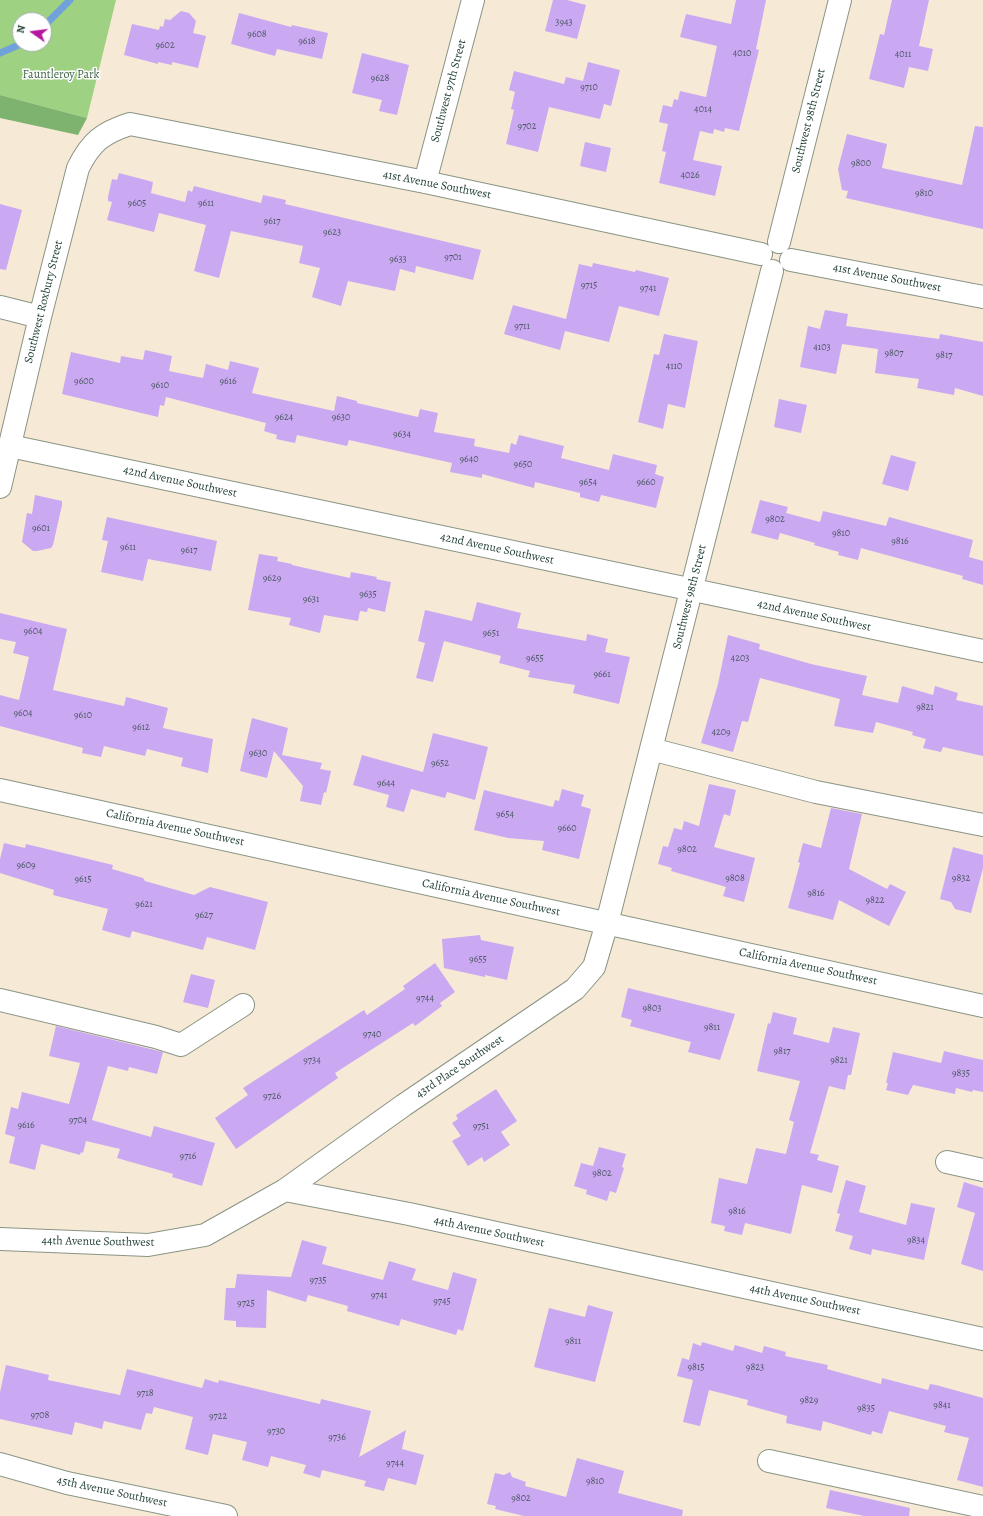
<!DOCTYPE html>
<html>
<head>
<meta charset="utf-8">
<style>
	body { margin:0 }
	#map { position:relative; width:983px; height:1516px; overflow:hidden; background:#f6ead6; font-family:Alegreya,serif }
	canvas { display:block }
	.north { position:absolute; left:12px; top:12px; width:40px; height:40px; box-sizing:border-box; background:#fff; border:1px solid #a5b1ae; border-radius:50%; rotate:284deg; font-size:11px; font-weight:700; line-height:16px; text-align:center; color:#1f3d34 }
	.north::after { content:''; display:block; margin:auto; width:14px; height:18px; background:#b5179e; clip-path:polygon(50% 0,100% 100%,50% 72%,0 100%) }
</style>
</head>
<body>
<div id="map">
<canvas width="983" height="1516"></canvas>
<div class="north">N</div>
</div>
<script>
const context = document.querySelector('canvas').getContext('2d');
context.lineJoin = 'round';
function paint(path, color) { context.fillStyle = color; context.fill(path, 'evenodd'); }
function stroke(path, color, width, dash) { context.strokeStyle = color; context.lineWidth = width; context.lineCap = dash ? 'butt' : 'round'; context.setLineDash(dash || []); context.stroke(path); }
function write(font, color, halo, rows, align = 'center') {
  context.font = font + ' Alegreya,serif'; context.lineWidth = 3; context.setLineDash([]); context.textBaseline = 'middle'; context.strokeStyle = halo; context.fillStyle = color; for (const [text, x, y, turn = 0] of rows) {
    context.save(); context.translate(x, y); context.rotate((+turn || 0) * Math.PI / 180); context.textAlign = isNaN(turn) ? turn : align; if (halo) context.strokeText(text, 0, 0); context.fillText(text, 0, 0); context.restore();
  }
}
const green = new Path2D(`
	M0,0h116l-29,118 -87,-23zM20,20h24v24h-24z`);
const forest = new Path2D(`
	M0,95l87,23 -9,17 -78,-17z`);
const stream = new Path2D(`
	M44,26l26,-26
	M0,53l21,-9`);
const building = new Path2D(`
	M553,0h14l19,5 -9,34 -32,-8z
	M736,0h30l-10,49 3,1 -20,81 -14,-3 -1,4 -10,-3 -1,5 -13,-3 -7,29 29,6 -7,30 -56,-13 7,-31 -4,-1 6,-27 -9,-2 4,-17 9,2 2,-8 4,1 2,-9 26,6 11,-51 -37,-9 6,-23 45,10z
	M892,0h37l-10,46 14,3 -5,22 -19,-4 -5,21 -35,-9 11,-45 4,1z
	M181,11l8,2 7,8 -3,12 13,3 -8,32 -26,-6v3l-14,-3v2l-34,-9 8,-31 27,6 1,-4 3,1 2,-8 5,1z
	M239,13l52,14 1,-2 36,8 -6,26 -45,-10 -2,7 -44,-12z
	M362,53l47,12 -12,50 -18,-4 3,-11 -30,-7z
	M588,62l32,8 -9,36 -7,-2 -4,15 -51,-12 -11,45 -32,-8 8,-34 -3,-1 4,-17 -6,-2 5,-19 50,13 2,-7 17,4z
	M975,126l8,1v102l-137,-31 2,-7 -6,-1 -4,-21 9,-35 40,10 -5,24 80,17z
	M585,142l26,6 -5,24 -26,-6z
	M119,173l34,9 -2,11 34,9 3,-12 4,2 2,-6 67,17 2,-8 23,5 -1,4 196,46 -8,30 -57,-14 -1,7 -15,-4 -5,22 -47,-10 -7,25 -29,-9 8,-29 -21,-5 4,-17 -72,-15 -12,47 -25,-7 12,-46 -47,-12 -5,19 -47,-12 5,-18 -4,-1v-4l4,-18 5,1z
	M0,204l22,6 -16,60 -6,-1z
	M593,263l42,9 1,-2 33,8 -10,38 -40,-10 -10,36 -44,-11 -5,19 -56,-16 9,-29 53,14 13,-55 13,3z
	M825,310l23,4 -2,12 93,13 1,-5 43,8v54l-28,-8 -1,7 -37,-7 2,-9 -44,-6 3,-24 -36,-5 -6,30 -36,-7 8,-41 12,3z
	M664,334l34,7 -13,67 -17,-4 -5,25 -25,-7 16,-68 5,1z
	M145,350l27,6 -3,15 34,7 3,-14 22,6 2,-9 29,7 -7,25 82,18 3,-15 20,5v2l61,14 2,-8 18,4 -4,19 41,7 -1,7 35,7 2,-10 5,2 3,-10 45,11 -3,12 48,12 4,-16 44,11 -2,9 9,3 -8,31 -55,-13 -2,7 -19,-5v-4l-45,-11 -1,6 -52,-14v4l-32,-6 2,-9 -103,-23 -2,6 -50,-11 -2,8 -19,-4 1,-4 -13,-4 2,-8 -100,-26 -2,9 -4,-1 -2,12 -96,-23 9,-42 49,11 1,-7 22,4z
	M779,399l28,6 -6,28 -27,-6z
	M891,455l25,7 -8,29 -26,-7z
	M35,495l27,6v4l-9,40 -2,3 -14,3h-4l-11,-9 5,-29 5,1z
	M760,500l28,7 -2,6 34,9 3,-11 63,15 3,-9 84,23 -4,17 14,4v24l-21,-6 1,-3 -102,-28 -3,12 -20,-5 1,-3 -25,-7 1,-2 -35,-10 -2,7 -27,-7z
	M107,517l110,24 -6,30 -63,-12 -5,22 -42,-9 7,-31 -6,-1z
	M259,554l19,3 -1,4 15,3v1l58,13 1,-6 26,5 -1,2 15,3 -6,30 -17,-4 -1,4 -7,-1 -2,10 -34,-6 -4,18 -31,-8 2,-7 -43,-8z
	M477,602l44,11 -4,15 69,13 1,-7 21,5 -3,13 25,5 -11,47 -46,-11 2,-8 -47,-8 2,-6 -31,-8 2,-7 -57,-15 -11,41 -17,-4 9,-35 -7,-2 7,-31 47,11z
	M0,613l67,16 -14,61 71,16 2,-9 42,11 -5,20 50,11 -5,34 -27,-7 2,-8 -36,-9 -2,7 -41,-10 -3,11 -19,-4 1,-5 -83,-22v-31l19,5 10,-43 -16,-4 3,-11 -16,-3z
	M728,635l32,9 -1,5 52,15 56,12 -5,19 36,8 4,-17 31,9 2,-9 23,7 -2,7 27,6v50l-40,-9 -2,5 -18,-4 3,-9 -14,-4 1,-3 -37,-10 -3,11 -39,-7 6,-27 -80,-21 -12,44 -6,-1 -9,31 -32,-9 17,-59z
	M252,718l36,10 -6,27 40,8 -2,6 11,2 -5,22 -2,-1 -3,13 -21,-4 3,-15 -29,-35 -7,27 -27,-7z
	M433,733l55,14 -13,53 -28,-8 -2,6 -34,-9 -7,23 -18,-5 3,-12 -36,-10 9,-30 61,17z
	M709,784l27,6 -6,26 -6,-2 -10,33 41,11 -11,44 -21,-6 3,-9 -55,-16 1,-3 -14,-4 5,-18 5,1 6,-19 8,2 2,-9 15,5z
	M562,789l22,6 -3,11 10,3 -12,50 -37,-9 2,-9 -36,-3 -34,-8 10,-40 69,17 2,-7 4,1z
	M831,808l31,6 -13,55 38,20 3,-5 16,8 -17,34 -50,-26 -6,20 -45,-12 12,-45 -2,-1 5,-19 18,5z
	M4,843l21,5 1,-4 87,21 -1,4 31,9 2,3 49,14 16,-8 58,15 -13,48 -48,-13 -4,13 -71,-19 -2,7 -28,-8 6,-21 -55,-14 1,-5 -54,-17v-14z
	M953,847l30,8v13l-12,45 -16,-4 -4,-7 -11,-3z
	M480,935l1,5 33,7 -7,33 -22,-5v2l-41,-9 -2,-29z
	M435,963l20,29 -15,11 2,3 -27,20 -2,-3 -78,50 3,5 -102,71 -21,-31 33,-23 -5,-7 121,-78 3,5 38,-26 -2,-3z
	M191,974l24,6 -7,28 -25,-6z
	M628,988l107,26 -15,46 -32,-8 3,-10 -61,-16 2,-6 -11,-3z
	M773,1012l24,6 -4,16 36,9 4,-16 27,6 -9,42h-3l-3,15 -16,-4 -19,67 9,2 -2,5 22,6 -7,27 -30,-8 -11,49 -46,-11 -3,12 -18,-4 1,-5 -14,-3 8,-45 28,6 9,-36 30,6 8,-32 -5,-2 11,-39 -43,-10 11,-48 2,1z
	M56,1026l107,26 -6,22 -28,-7 -1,4 -20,-5 -16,54 59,17 3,-11 61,17 -13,43 -30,-9 1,-3 -56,-16 3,-9 -34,-8 -3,12 -2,-1 -1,3 -39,-11 -6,26 -26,-7 6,-26 -10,-3 6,-27 7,2 4,-17 47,12 11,-41 -31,-7z
	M944,1051l39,9v32l-10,-2 -1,2 -16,-4 -1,6 -42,-9 -5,10 -22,-5 2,-7h-2l7,-31 48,11z
	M496,1089l21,32 -16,11 9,13 -26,17 -2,-5 -14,9 -16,-25 9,-5 -9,-13 6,-4 -2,-4z
	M599,1147l27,7 -4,13 2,1 -8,25 -6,-2 -3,10 -21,-7 1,-4 -13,-4 7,-23 12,3z
	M846,1180l20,6 -7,26 47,13 5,-22 24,5 -11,52 -52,-11 -1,6 -22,-6 4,-13 -18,-5 5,-17 -3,-1z
	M964,1182l19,6v83l-22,-7 14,-51 -18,-6z
	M302,1240l25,7 -5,17 61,16 6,-19 27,8 -4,11 36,10 5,-18 24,7 -14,52 -5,-2 -2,6 -55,-16 -2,7 -52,-15 1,-5 -40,-11 -2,7 -39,-12 -1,38 -30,-1v-6l-12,-1 2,-32h9l2,-14 54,3z
	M588,1305l25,7 -18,70 -61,-15 15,-59 36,9z
	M702,1342l31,9 2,-6 27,8 2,-7 22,6 -1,4 43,9 -1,4 54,15 1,-6 46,12 2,-6 6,1 47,13v89l-26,-7 12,-42 -25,-6 2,-6 -57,-15 -7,23 -10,-3 -1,4 -48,-14 -2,10 -35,-8 1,-7 -40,-11 1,-5 -39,-10 -9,36 -17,-4 10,-42 -16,-4 5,-18 7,2 4,-17 8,3z
	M6,1365l43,10 -1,5 72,15 7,-26 75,19 3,-9 13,4 1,-3 101,24 1,-5 50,12 -12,46 47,-27 -4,19 22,6 -8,30 -28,-7 -4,13 -20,-5 2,-5 -44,-11 -2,8 -17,-5 3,-8 -35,-9 -3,11 -26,-7 5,-18 -34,-8 -5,21 -23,-6 8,-32 -39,-10 -2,7 -6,-1 -5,17 -37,-9 -2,8 -27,-7 -3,13 -72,-16v-27z
	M577,1458l47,13 -6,22 65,17 -1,6h-158l-29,-7 1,-3 -9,-2 8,-31 9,2 6,-3 2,5 14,5 -1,4 41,11z
	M830,1490l80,18 -1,8h-45l-38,-8z`);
const minor = new Path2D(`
	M425,182l48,-182
	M779,242l61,-242
	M791,260l192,37
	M0,307l40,10
	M10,446l973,205
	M0,487l40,-170 38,-149c13,-26 24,-35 52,-44l295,58 336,72
	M651,749l165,43 167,33
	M0,790l983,216
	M0,1000l156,37 25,8 62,-40
	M947,1162l36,8
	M285,1190l119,-85 171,-116 19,-22 13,-44 165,-652
	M0,1239l148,6 57,-10 80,-45 124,24 574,125
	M769,1461l214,46
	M0,1464l67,19 159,33`);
const numberNames = [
	["3943",564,23],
	["9608",257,35],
	["9618",307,42],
	["9602",165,46],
	["4010",742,54],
	["4011",903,55],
	["9628",380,79],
	["9710",589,88],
	["4014",703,110],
	["9702",527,127],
	["9800",861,164],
	["4026",690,176],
	["9810",924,194],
	["9605",137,204],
	["9611",206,204],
	["9617",272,222],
	["9623",332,233],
	["9701",453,258],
	["9633",398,260],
	["9715",589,286],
	["9741",648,289],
	["9711",522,327],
	["4103",822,348],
	["9807",894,354],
	["9817",944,356],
	["4110",674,367],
	["9600",84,382],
	["9616",228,382],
	["9610",160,386],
	["9624",284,418],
	["9630",341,418],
	["9634",402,435],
	["9640",469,460],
	["9650",523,465],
	["9654",588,483],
	["9660",646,483],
	["9802",775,520],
	["9601",41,529],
	["9810",841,534],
	["9816",900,542],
	["9611",128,548],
	["9617",189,551],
	["9629",272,579],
	["9635",368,595],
	["9631",311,600],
	["9604",33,632],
	["9651",491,634],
	["9655",535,659],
	["4203",740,659],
	["9661",602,675],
	["9821",925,708],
	["9604",23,714],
	["9610",83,716],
	["9612",141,728],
	["4209",721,733],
	["9630",258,754],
	["9652",440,764],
	["9644",386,784],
	["9654",505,815],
	["9660",567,829],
	["9802",687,850],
	["9609",26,866],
	["9808",735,879],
	["9832",961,879],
	["9615",83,880],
	["9816",816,894],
	["9822",875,901],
	["9621",144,905],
	["9627",204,916],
	["9655",478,960],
	["9744",425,999],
	["9803",652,1009],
	["9811",712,1028],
	["9740",372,1035],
	["9817",782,1052],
	["9734",312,1061],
	["9821",839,1061],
	["9835",961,1074],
	["9726",272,1097],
	["9704",78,1121],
	["9616",26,1126],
	["9751",481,1127],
	["9716",188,1157],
	["9802",602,1174],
	["9816",737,1212],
	["9834",916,1241],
	["9735",318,1281],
	["9741",379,1296],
	["9745",442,1302],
	["9725",246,1304],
	["9811",573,1342],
	["9815",696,1368],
	["9823",755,1368],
	["9718",145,1394],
	["9829",809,1401],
	["9841",942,1406],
	["9835",866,1409],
	["9708",40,1416],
	["9722",218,1417],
	["9730",276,1432],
	["9736",337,1438],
	["9744",395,1464],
	["9810",595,1482],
	["9802",521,1499]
];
const parkNames = [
	["Fauntleroy Park",61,75]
];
const streetNames = [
	["Southwest 97th Street",449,91,-75],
	["Southwest 98th Street",809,121,-76],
	["41st Avenue Southwest",437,185,11],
	["41st Avenue Southwest",887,278,11],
	["Southwest Roxbury Street",44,302,-76],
	["42nd Avenue Southwest",180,482,12],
	["42nd Avenue Southwest",497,549,12],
	["Southwest 98th Street",690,597,-76],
	["42nd Avenue Southwest",814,616,12],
	["California Avenue Southwest",175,828,12],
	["California Avenue Southwest",491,898,12],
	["California Avenue Southwest",808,967,12],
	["43rd Place Southwest",460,1067,-34],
	["44th Avenue Southwest",489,1232,12],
	["44th Avenue Southwest",98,1242,1],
	["44th Avenue Southwest",805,1300,12],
	["45th Avenue Southwest",112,1492,12]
];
paint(green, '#9ed181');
paint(forest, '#7eb36f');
stroke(stream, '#71a1db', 7);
paint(building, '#cba8f2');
stroke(minor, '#8a9485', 24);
stroke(minor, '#fff', 22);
write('10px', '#4a5864', null, numberNames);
write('12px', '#3f6247', '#fff', parkNames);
write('12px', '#1f3d34', '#fff', streetNames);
</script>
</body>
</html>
